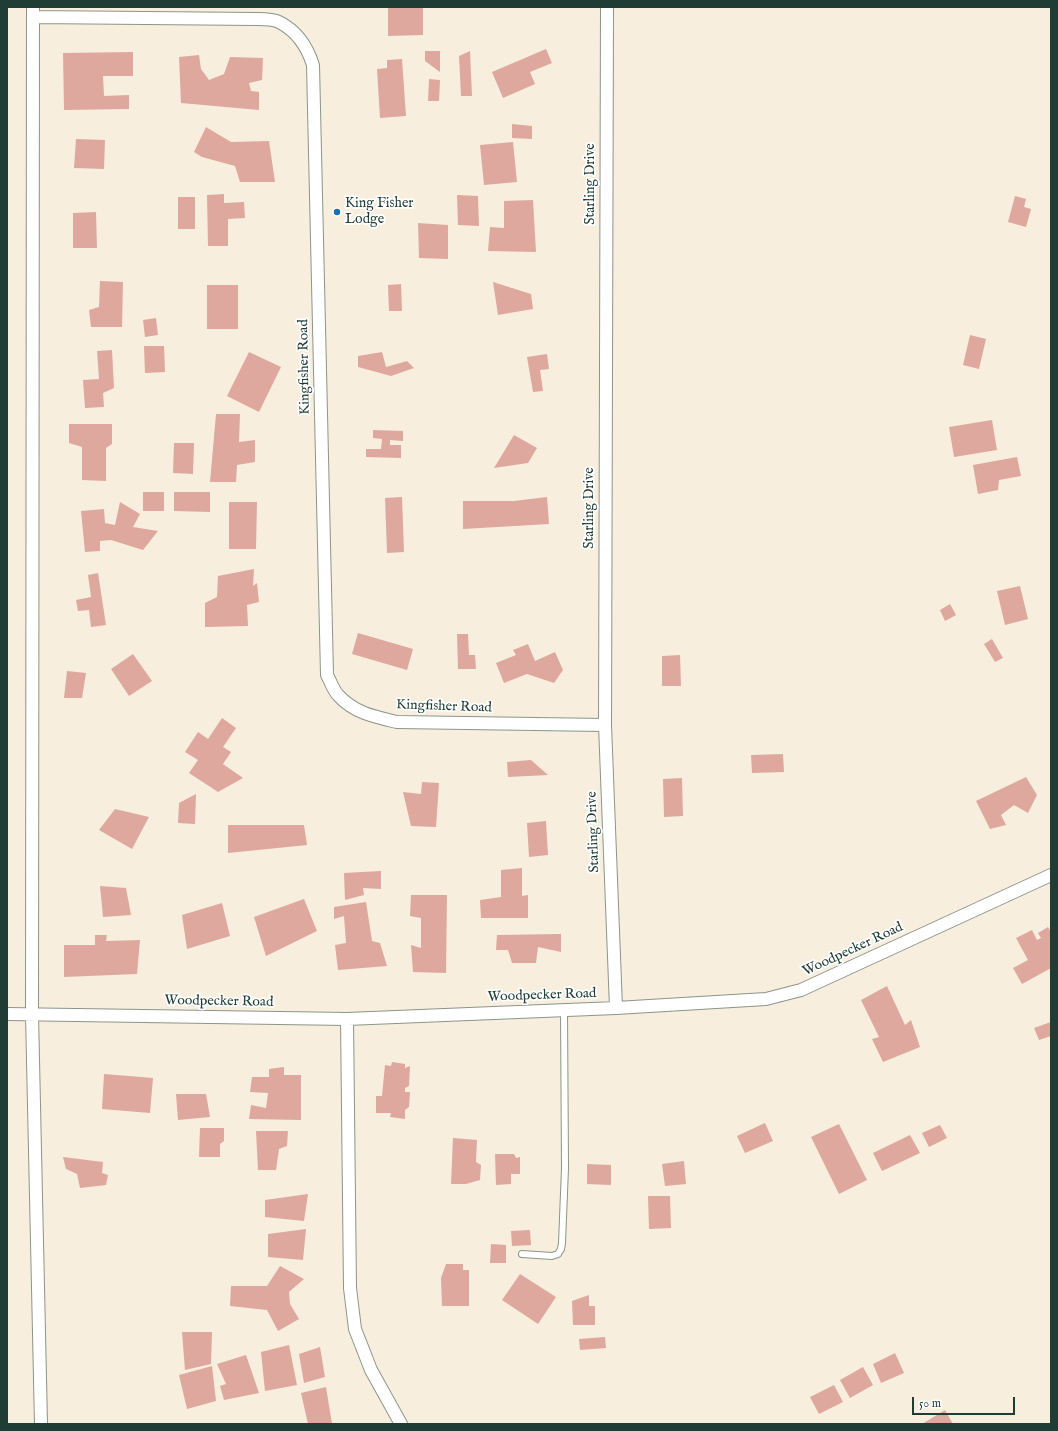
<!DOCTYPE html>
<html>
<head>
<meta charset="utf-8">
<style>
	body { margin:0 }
	#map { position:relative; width:1058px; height:1431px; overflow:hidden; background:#f7eede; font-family:"IM FELL English",serif }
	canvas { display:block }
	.frame { position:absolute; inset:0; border:8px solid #1f3d34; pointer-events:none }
	.scale { position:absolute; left:912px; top:1397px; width:103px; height:18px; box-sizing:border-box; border:2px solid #1f3d34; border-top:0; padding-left:5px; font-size:12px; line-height:14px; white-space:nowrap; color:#1f3d34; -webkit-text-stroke:3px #fff; paint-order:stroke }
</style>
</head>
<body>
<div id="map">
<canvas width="1058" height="1431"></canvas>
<div class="frame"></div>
<div class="scale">50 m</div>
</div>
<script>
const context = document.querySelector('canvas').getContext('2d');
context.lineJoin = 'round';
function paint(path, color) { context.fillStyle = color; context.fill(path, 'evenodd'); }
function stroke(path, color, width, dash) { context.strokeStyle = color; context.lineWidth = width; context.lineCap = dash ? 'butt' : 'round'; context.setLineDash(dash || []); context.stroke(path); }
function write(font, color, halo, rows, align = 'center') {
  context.font = font + ' "IM FELL English",serif'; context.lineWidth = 3.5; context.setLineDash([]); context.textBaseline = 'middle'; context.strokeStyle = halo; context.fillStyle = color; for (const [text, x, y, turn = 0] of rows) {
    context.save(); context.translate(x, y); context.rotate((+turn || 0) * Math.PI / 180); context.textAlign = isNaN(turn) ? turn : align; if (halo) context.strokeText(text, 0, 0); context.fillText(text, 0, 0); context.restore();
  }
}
const building = new Path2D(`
	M388,7h35v28l-35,1z
	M546,49l6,14 -22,9 5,12 -32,14 -11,-26z
	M425,51h15v21l-15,-11z
	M470,51l2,45h-11l-2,-40z
	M133,52v24h-30l1,20 25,-1v14l-65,1 -1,-57z
	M199,55l2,14 8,11 15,-6 6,-17 33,1 -1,22 -13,3 2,8 8,1v18l-78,-7 -2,-46z
	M402,59l4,57 -26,2 -3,-49 10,-1v-8z
	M429,79l11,1 -1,21h-11z
	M512,124l20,2v13l-20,-1z
	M206,127l25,15 38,-1 6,41h-35l-5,-16 -33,-9 -8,-5z
	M76,139l29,1 -1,29 -30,-1z
	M513,142l4,40 -33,3 -4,-40z
	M224,194v9l20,-1 1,16 -17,1v27h-20l-1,-51z
	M457,195l21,1 1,30 -21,-1z
	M1015,196l11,3 -2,8 7,2 -5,18 -18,-5z
	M178,197h17v32h-17z
	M533,200l3,52 -48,-1 2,-24 14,1v-27z
	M96,212l1,36h-24v-35z
	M418,223l30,2v34l-29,-1z
	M100,281l23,1 -1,45h-31l-2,-17 10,-3z
	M493,282l38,12 2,15 -35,6z
	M401,284l1,27h-13l-1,-26z
	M207,285h31v44h-31z
	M156,318l2,17 -13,2 -2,-17z
	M970,335l16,4 -7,30 -16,-4z
	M144,346h20l1,26 -20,1z
	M112,350l2,38 -11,5 1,14 -19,1 -2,-28 16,-1 -2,-28z
	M249,352l32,15 -22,45 -32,-16z
	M382,352l4,15 21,-6 7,7 -23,8 -33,-9v-11z
	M547,354l2,15 -9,1 3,21 -10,1 -6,-35z
	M216,414h24l-1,28 16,-2v22l-18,3 -1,17h-26z
	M992,420l5,30 -43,7 -5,-30z
	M69,424h43v20l-6,4v33l-24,-1v-33l-13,-4z
	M373,430l30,1v10l-13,-1v5h11v13l-35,-1v-8h15l1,-10 -9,-1z
	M514,435l23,13 -9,15 -34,5z
	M174,443h20l-1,31 -20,-1z
	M1017,457l4,19 -22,4 -1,10 -20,4 -5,-29z
	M143,492h21v19h-21z
	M174,492h36v20l-36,-1z
	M402,497l2,55 -17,1 -2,-55z
	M547,497l2,27 -86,5v-28h51z
	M120,502l20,12 -7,13 25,4 -15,19 -32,-10 -11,1v10l-15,1 -4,-41 23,-2 1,14 10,2z
	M229,502h28l-1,47h-27z
	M254,569l-1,17 4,-3 2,19 -12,3 1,21 -43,1v-24l12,-6 1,-21z
	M98,573l8,52 -15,2 -2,-17 -11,1 -2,-11 15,-3 -3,-22z
	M1020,586l8,33 -23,6 -8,-34z
	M950,604l6,11 -11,6 -5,-11z
	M358,633l55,16 -6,21 -55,-16z
	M457,634h11l1,21h6l1,14h-18z
	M992,639l11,19 -8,4 -11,-18z
	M528,644l7,17 20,-9 8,18 -9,13 -27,-9 -23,9 -8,-20 20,-8 -3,-5z
	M133,654l19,27 -23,15 -18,-27z
	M680,655l1,31h-19v-30z
	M67,671l19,2 -4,25h-18z
	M222,718l14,10 -13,19 8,5 -8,12 20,14 -25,14 -29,-19 9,-13 -13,-8 13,-20 10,7z
	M783,754l1,18 -32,1 -1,-18z
	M531,760l17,15 -40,2 -1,-15z
	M1026,777l11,18 -9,18 -14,-8 -13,10 5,10 -16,4 -14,-28z
	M682,778l1,38 -19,1 -1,-38z
	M422,782l17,1 -3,44 -25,-1 -8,-34 18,2z
	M196,794l-1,30 -17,-1 1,-20z
	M115,809l34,8 -17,32 -33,-19z
	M546,821l2,34 -19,2 -2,-34z
	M228,825h76l3,20 -79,8z
	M522,868v28l6,-1v23h-47l-1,-18 21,-3v-27z
	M381,871v18l-18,-1 1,7 -19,5 -1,-27z
	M100,886l26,2 5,27 -28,2z
	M411,895h36l-1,78 -33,-1 -2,-27 10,3v-30l-11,-2z
	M304,899l13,32 -51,25 -12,-39z
	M366,902l6,39 8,2 7,23 -49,4 -3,-25 11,-2 -2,-27 -10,3v-12z
	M222,903l8,33 -43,13 -5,-34z
	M1048,927l3,5v36l-29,16 -9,-16 15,-8 -12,-22 16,-8 5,10 4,-2 -3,-5z
	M561,934v18l-23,-5 -2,16h-24l-4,-13h-12l1,-15z
	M95,935h12l-1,6 34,-1 -3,34 -73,3v-32h31z
	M887,986l18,39 6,-5 9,27 -37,15 -11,-23 7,-2 -18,-37z
	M1051,1022v14l-12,4 -5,-12z
	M392,1062l13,2v4l5,-2 -1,20 -4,2v4h5l-1,15 -4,3v9l-15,-2 1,-4h-15v-17h6l3,-31 6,1z
	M284,1067v8h17v45l-52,-1 2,-14 15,3 2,-15 -18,-1 2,-15h17v-8z
	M104,1074l49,4 -3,35 -48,-4z
	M176,1094h30l4,23 -32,3z
	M765,1123l8,18 -28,12 -8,-17z
	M839,1124l28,56 -28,14 -28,-57z
	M940,1125l7,13 -18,9 -7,-14z
	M200,1128h24v13l-4,3v13h-21z
	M256,1131h32l-1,15 -8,3 -3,21h-18z
	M910,1135l10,18 -38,18 -9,-18z
	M453,1138l24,2 -1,22 5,3 -1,15 -14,4h-15z
	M495,1154h19l2,4 4,-1v17h-9v10l-15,1z
	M63,1157l40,5 -1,11 6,2 -2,10 -26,3 -3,-14 -11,-5z
	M684,1161l2,23 -21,2 -3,-22z
	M587,1164l24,1v20l-24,-1z
	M308,1194l-4,27 -39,-4v-17z
	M648,1196h22l1,32 -22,1z
	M306,1229l-3,31 -35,-3v-23z
	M530,1230l1,15 -19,1 -1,-15z
	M491,1244l15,1v18h-16z
	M446,1264h17v6h6v36h-27l-1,-28z
	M280,1266l24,13 -15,13 1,12 9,15 -21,12 -11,-21 -37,-4 1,-20h36z
	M520,1274l36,23 -18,27 -36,-24z
	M589,1295v11h6v19h-22l-1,-24z
	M182,1332h30l-1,32 -26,6z
	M605,1337l1,11 -26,2 -1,-11z
	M289,1345l8,40 -32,6 -4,-39z
	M320,1347l5,30 -21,6 -5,-29z
	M895,1353l9,20 -23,10 -8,-19z
	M246,1355l13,38 -35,7 -4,-14 6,-2 -9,-20z
	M212,1366l4,35 -29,8 -8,-34z
	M863,1367l10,18 -23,13 -10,-18z
	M834,1385l9,17 -24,12 -9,-17z
	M326,1387l6,37h-24l-7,-31z
	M945,1410l8,14h-31z`);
const lane = new Path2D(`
	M522,1254l30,2 6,-2 3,-5 1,-6 3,-75 -1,-158`);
const street = new Path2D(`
	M33,7l-1,1007 9,410
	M607,7l-2,718 11,283
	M33,17l224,2c7,0 16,0 22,3 18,9 28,24 34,43l14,610c4,7 6,15 11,20 16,18 37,22 59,27l208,3
	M7,1014l340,5 269,-11 150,-9 35,-9 250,-115
	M347,1019l3,269 5,41 16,41 30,54`);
const markers = [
	[337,212,4,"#1f6fb2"]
];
const streetNames = [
	["Starling Drive",591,184,-90],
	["Kingfisher Road",305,367,-91],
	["Starling Drive",590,508,-90],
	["Kingfisher Road",444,707,2],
	["Starling Drive",594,832,-92],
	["Woodpecker Road",853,950,-25],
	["Woodpecker Road",542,996,-2],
	["Woodpecker Road",219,1002,1]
];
const poiNames = [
	["King Fisher",345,204],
	["Lodge",345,220]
];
paint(building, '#dea89e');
stroke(lane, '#8b9689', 8);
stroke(street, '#8b9689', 14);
stroke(lane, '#fff', 6);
stroke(street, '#fff', 12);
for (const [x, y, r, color] of markers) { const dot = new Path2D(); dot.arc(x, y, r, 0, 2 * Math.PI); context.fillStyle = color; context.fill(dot); stroke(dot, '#fff', 1.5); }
write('14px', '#1f3d34', '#fff', streetNames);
write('14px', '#1f3d34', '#fff', poiNames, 'left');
</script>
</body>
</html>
